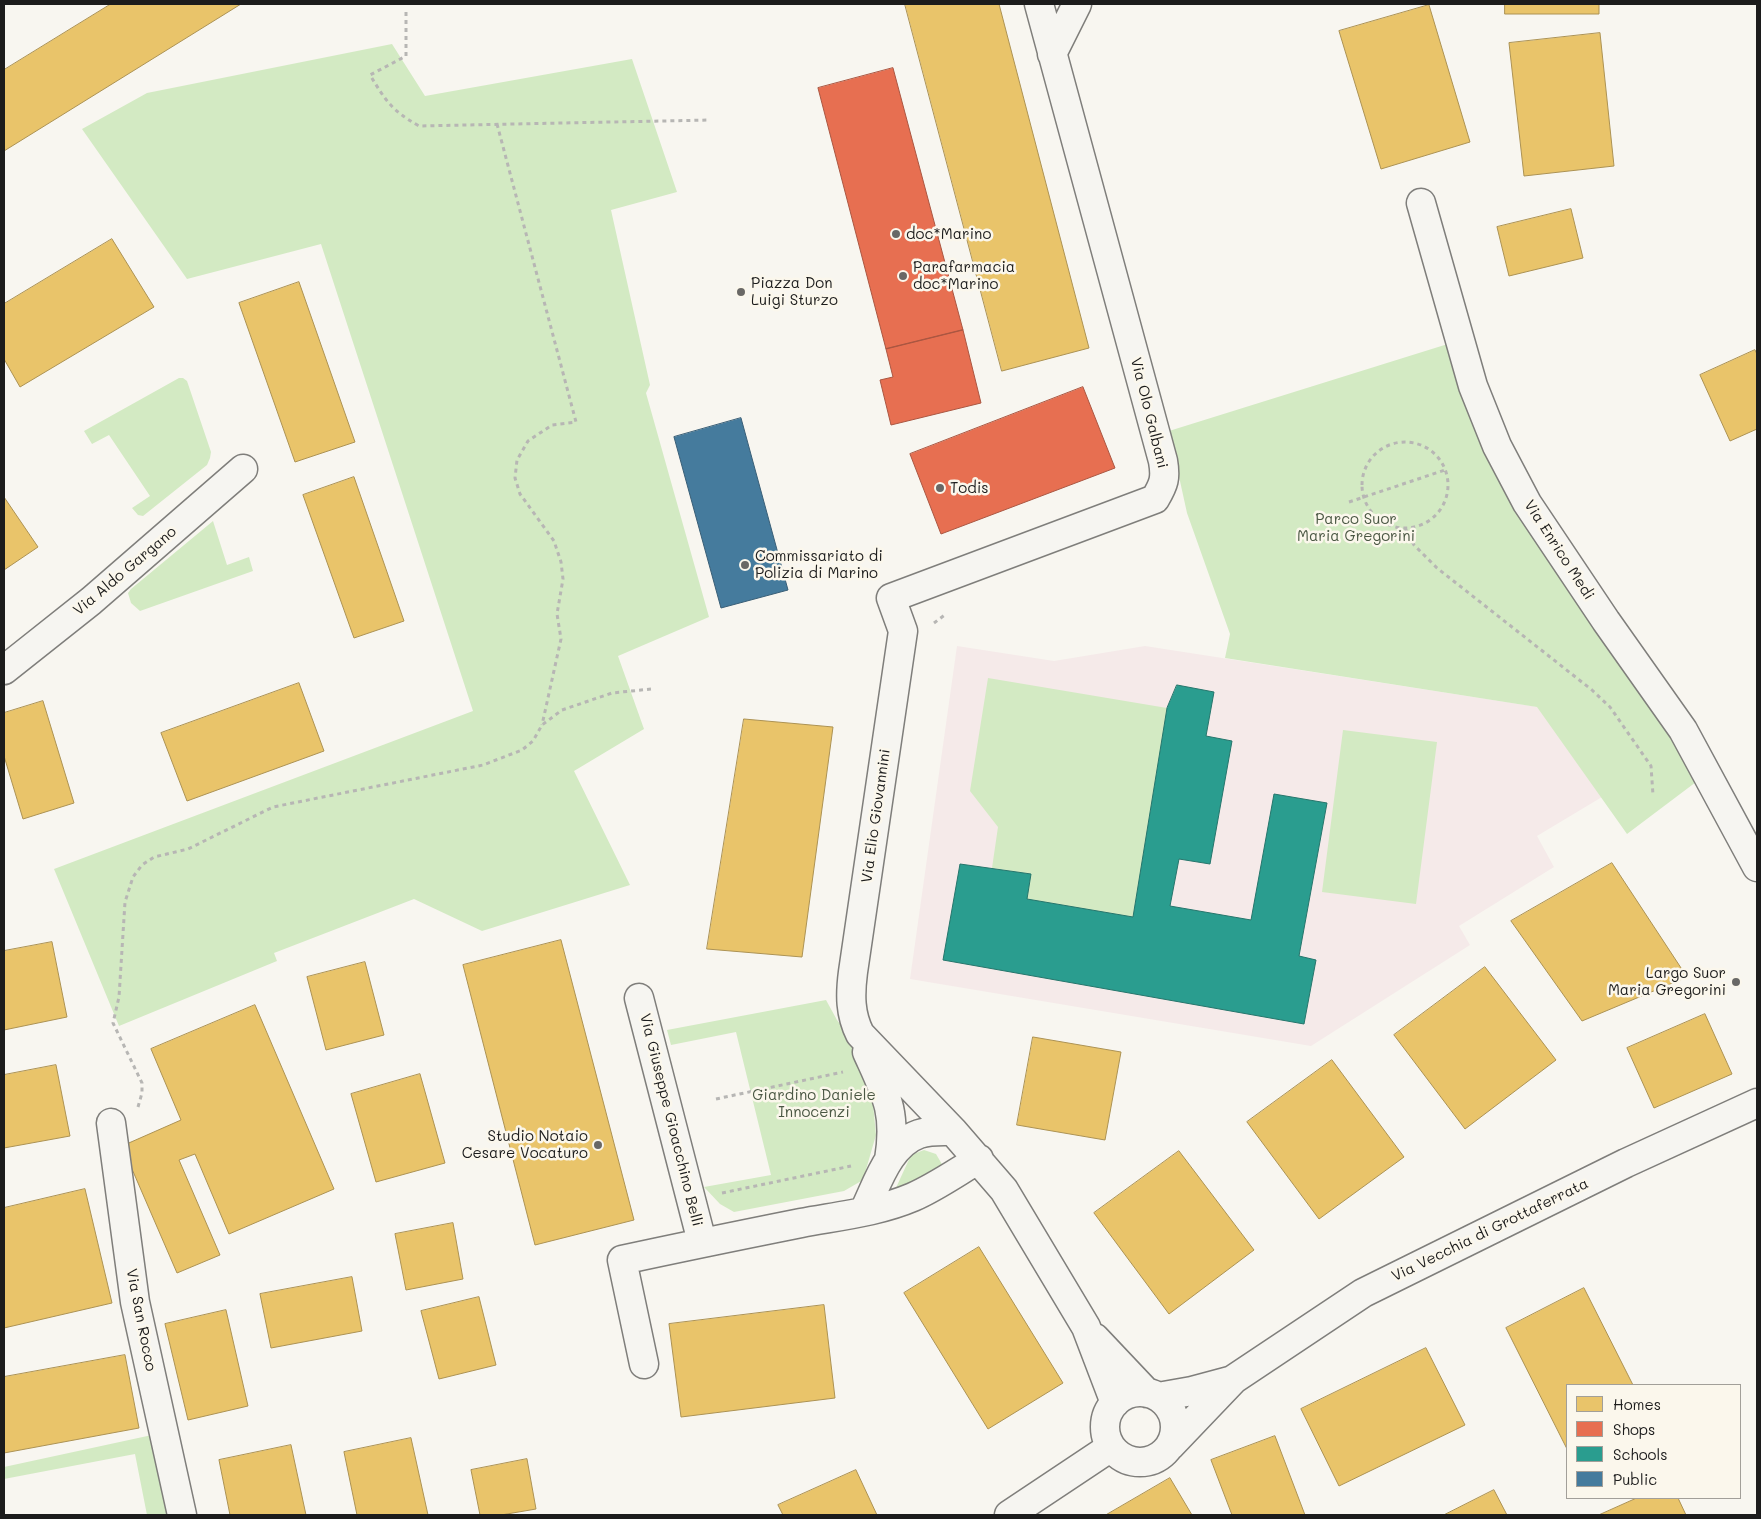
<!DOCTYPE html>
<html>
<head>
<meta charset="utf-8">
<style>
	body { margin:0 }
	#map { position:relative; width:1761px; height:1519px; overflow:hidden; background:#f8f6f0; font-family:Mali,sans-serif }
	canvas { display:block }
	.frame { position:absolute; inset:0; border:5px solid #1c1c1c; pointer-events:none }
	.legend { position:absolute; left:1566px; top:1384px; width:175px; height:115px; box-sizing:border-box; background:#fbf7ec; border:1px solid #a29f99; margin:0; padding:6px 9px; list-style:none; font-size:15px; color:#1c1c1c }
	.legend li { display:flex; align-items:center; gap:10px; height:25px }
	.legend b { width:25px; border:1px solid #a29f99 }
</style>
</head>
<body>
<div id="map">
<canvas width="1761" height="1519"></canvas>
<div class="frame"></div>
<ul class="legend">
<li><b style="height:14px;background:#e9c46a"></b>Homes</li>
<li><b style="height:14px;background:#e76f51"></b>Shops</li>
<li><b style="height:14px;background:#2a9d8f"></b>Schools</li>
<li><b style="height:14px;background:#457b9d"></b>Public</li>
</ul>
</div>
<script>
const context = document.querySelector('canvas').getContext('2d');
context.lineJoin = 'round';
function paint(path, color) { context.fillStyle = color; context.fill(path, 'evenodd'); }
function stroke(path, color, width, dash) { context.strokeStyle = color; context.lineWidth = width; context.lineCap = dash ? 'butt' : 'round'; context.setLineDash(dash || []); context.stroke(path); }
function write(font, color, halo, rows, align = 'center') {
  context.font = font + ' Mali,sans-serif'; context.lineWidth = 5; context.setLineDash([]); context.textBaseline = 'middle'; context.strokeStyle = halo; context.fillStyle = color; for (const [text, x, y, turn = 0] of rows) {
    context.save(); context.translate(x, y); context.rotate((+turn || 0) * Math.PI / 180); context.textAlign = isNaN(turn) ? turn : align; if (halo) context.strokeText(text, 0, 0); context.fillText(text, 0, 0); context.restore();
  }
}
const built = new Path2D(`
	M957,646l97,15 91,-15 393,61 64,90 -65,39 17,31 -95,59 11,19 -159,101 -401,-67z`);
const green = new Path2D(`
	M392,44l33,52 207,-37 45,133 -66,18 39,175 -4,8 63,224 -91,39 26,73 -70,42 56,114 -148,46 -68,-32 -140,54 3,8 -158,65 -65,-157 419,-158 -152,-467 -134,35 -105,-150 65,-36z
	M1451,343l31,105 35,63 43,68 121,155 19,45 -73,55 -90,-127 -312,-49 5,-24 -43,-121 -18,-82z
	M179,378h4l4,3 24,71 -1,6 -3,7 -64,51 -5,-1 -6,-7 18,-12 -41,-61 -17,9 -8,-13z
	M213,521l14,44 22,-8 4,14 -113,40 -9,-8 -3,-10 3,-4z
	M988,678l179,30 -34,209 -106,-18 4,-25 -39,-6 6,-41 -28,-36z
	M1343,730l94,12 -21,162 -94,-12z
	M826,1000l11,20 13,17 11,19 11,37 4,42 -13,45 -19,11 -110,21 -14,-8 -16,-17 67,-12 -35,-143 -65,13 -4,-15z
	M924,1150l12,4 7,12 -48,24 16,-35z
	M152,1435l16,80h-21l-12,-61 -131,25v-12z`);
const homes = new Path2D(`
	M111,4h130l-237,147v-81z
	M905,4h94l90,344 -87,23z
	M1505,4h94v10h-94z
	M1429,5l41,137 -89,27 -42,-138z
	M1600,33l14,133 -90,10 -15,-133z
	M1571,209l12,49 -74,18 -12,-49z
	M112,239l42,68 -134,80 -16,-28v-55z
	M299,282l56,160 -60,20 -56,-159z
	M1755,350l2,4v75l-27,12 -30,-66z
	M354,477l50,144 -50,17 -51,-143z
	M4,497l34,50 -34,23z
	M299,683l25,68 -137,50 -26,-68z
	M43,701l31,102 -51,16 -19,-63v-43z
	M744,719l89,8 -31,230 -95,-8z
	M1612,863l75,114 -105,44 -71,-100z
	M561,940l73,280 -99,25 -72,-280z
	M52,942l15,75 -63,13v-79z
	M365,962l19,73 -58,15 -19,-73z
	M1485,967l71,93 -91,69 -71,-94z
	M255,1005l79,184 -105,45 -34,-80 -16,6 41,95 -43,18 -55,-127 59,-26 -30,-71z
	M1705,1014l27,60 -78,34 -27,-60z
	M1033,1037l88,15 -16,88 -88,-15z
	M1332,1060l72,97 -85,62 -72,-97z
	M56,1065l14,71 -66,12v-73z
	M420,1074l25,89 -69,19 -25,-88z
	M1179,1151l75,99 -85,64 -75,-101z
	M85,1189l27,114 -108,25v-120z
	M453,1223l10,56 -57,11 -11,-56z
	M979,1247l84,136 -75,46 -84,-136z
	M352,1277l10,54 -91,17 -11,-54z
	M1584,1288l49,97h-66v64l-61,-121z
	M479,1297l17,68 -57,14 -18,-68z
	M824,1305l11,93 -154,19 -12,-93z
	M226,1310l22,96 -60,14 -23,-96z
	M1426,1348l39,77 -126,61 -38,-77z
	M125,1355l14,73 -135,25v-76z
	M1275,1436l30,79h-73l-21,-55z
	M411,1438l17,77h-71l-13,-63z
	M291,1445l15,70h-76l-11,-55z
	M527,1459l9,50 -35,6h-21l-9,-45z
	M856,1470l21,45h-94l-5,-10z
	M1170,1478l22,37h-86z
	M1494,1490l13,25h-63z
	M1637,1498h41l8,17h-87z`);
const shops = new Path2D(`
	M893,68l70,262 -77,19 -68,-261z
	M963,330l18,73 -90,22 -11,-45 13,-3 -7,-28z
	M1083,387l32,81 -174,66 -31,-80z`);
const schools = new Path2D(`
	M1177,685l37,7 -8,44 26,5 -22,123 -31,-5 -9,47 81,14 23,-126 53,9 -28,153 17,4 -12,64 -361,-64 17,-96 71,10 -4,25 106,18 34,-209z`);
const public = new Path2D(`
	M741,418l47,172 -67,18 -47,-171z`);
const path = new Path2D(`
	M406,12v44l-36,19c16,26 21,35 49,51l290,-6
	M497,124l79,298 -24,3 -24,16 -11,19 -2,18 5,16 34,47 7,21 2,17 -6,35 4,25 -19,86
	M1362 485a43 43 0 1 1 86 0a43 43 0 1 1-86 0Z
	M1349,502l96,-32
	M1405,528l9,17 23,23 155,122 18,17 41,59 2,29
	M934,623l12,-9
	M716,1099l127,-27
	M138,1107l4,-14v-10l-29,-60 6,-26 6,-95 8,-25 9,-12 12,-8 34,-8 85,-42 210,-42 39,-15 11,-9 9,-16 20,-15 50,-17 39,-4
	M722,1193l129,-27`);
const street = new Path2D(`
	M1039,4l124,457c3,17 1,23 -8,38l-264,99 12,33 -50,341c-3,23 -3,42 7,62l93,97 51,59 82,137 29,76
	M1052,54l25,-50
	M1421,203l52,183 24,60 30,57 79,118 77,109 74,137
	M4,670l87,-69 152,-132
	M639,998l63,244
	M867,1052c19,42 30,60 22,108
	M111,1123l24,179 47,213
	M864,1211c13,-26 24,-66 55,-77 11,-4 23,-3 34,-3
	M1095,1338l52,55
	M644,1364l-22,-104c60,-13 119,-25 179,-37 37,-7 77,-11 112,-26 23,-10 44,-25 66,-38
	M1105 1427a35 35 0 1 1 70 0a35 35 0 1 1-70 0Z
	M1158,1397l34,-6 41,-11
	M1170,1446l64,-67 129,-86 263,-130 131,-60
	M1009,1515l102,-68`);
const markers = [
	[896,234,5,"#696866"],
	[903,276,5,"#696866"],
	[741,292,5,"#696866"],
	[940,488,5,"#696866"],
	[745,565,5,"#696866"],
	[1736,982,5,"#696866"],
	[598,1145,5,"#696866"]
];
const poiNames = [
	["doc*Marino",906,234],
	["Parafarmacia",913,267],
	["doc*Marino",913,284],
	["Piazza Don",751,283],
	["Luigi Sturzo",751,300],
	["Todis",950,488],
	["Commissariato di",755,556],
	["Polizia di Marino",755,573],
	["Largo Suor",1726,973,"right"],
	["Maria Gregorini",1726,990,"right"],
	["Studio Notaio",588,1136,"right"],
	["Cesare Vocaturo",588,1153,"right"]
];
const streetNames = [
	["Via Olo Galbani",1149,413,76],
	["Via Enrico Medi",1559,550,57],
	["Via Aldo Gargano",125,571,-40],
	["Via Elio Giovannini",876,816,-82],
	["Via Giuseppe Gioacchino Belli",671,1120,76],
	["Via Vecchia di Grottaferrata",1490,1230,-26],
	["Via San Rocco",141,1320,79]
];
const parkNames = [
	["Parco Suor",1356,519],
	["Maria Gregorini",1356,536],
	["Giardino Daniele",814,1095],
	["Innocenzi",814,1112]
];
paint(built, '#f5eae9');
paint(green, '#d3eac3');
paint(homes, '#e9c46a');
stroke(homes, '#ac9253', 1);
paint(shops, '#e76f51');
stroke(shops, '#aa5641', 1);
paint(schools, '#2a9d8f');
stroke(schools, '#26766c', 1);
paint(public, '#457b9d');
stroke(public, '#395e76', 1);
stroke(street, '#7f7e7b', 31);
stroke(path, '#b7b6b4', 3, [4, 4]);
stroke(street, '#f6f5f1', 28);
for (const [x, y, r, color] of markers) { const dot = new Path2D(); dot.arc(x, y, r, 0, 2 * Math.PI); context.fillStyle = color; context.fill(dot); stroke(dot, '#fbf7ec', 2); }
write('15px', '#1c1c1c', '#fbf7ec', poiNames, 'left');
write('15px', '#1c1c1c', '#fbf7ec', streetNames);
write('15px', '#4a5743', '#fbf7ec', parkNames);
</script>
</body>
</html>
